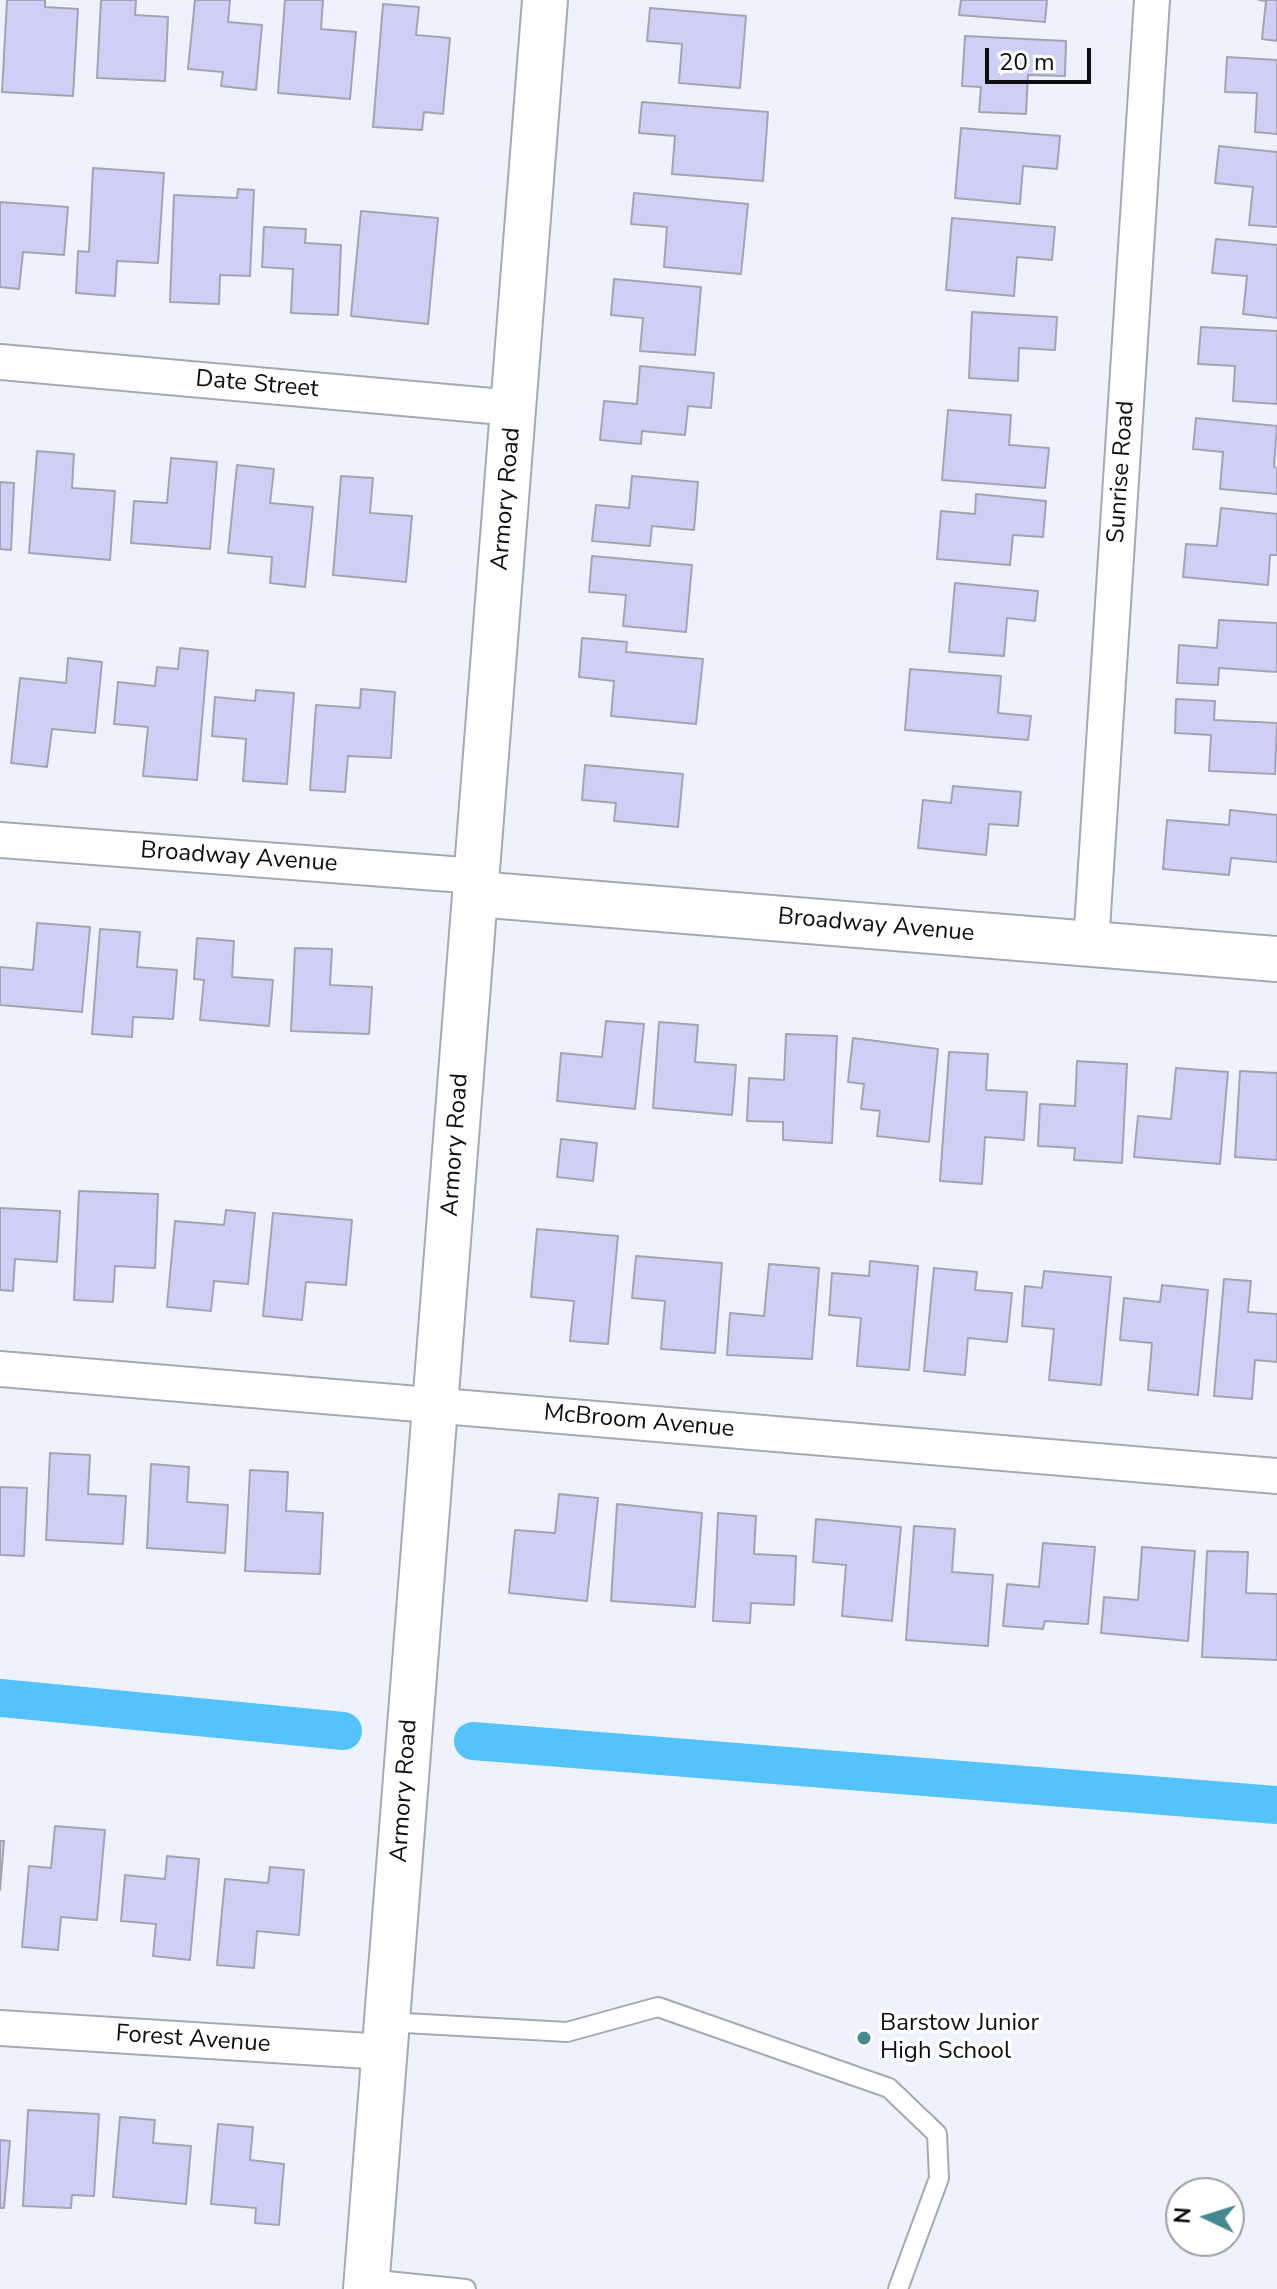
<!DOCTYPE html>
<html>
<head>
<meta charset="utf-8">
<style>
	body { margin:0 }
	#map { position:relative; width:1277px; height:2289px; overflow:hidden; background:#edf2fe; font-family:"Nunito Sans",sans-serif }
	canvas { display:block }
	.north { position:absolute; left:1165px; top:2177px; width:80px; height:80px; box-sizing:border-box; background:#fff; border:2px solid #9f9fa1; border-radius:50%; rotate:274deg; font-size:22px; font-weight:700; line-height:32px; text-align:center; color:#0e0f13 }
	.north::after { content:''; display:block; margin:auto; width:28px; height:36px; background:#438a90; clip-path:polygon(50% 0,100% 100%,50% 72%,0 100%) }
	.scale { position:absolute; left:985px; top:48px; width:106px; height:36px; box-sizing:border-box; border:4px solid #0e0f13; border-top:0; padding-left:10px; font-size:24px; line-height:28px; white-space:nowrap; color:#0e0f13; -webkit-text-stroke:6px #fff; paint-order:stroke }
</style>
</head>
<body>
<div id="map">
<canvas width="1277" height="2289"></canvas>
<div class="north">N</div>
<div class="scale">20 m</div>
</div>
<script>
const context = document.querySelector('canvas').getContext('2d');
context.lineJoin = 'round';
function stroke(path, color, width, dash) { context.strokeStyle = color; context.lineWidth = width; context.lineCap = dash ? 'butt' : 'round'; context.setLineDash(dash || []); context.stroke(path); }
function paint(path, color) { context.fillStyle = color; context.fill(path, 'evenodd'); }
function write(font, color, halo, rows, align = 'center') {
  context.font = font + ' "Nunito Sans",sans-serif'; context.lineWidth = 7; context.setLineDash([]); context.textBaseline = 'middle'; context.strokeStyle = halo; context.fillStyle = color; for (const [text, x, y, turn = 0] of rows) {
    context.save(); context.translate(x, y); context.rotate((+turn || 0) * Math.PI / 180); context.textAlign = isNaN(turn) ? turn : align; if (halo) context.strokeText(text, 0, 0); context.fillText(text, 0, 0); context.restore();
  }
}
const canal = new Path2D(`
	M0,1698l343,33
	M473,1741l804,64`);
const building = new Path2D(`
	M7,0h38v7l33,2 -5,87 -71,-4z
	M101,0h35l-1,15 33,2 -3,64 -68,-3z
	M195,0h35l-2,22 34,3 -6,65 -35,-4 2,-14 -35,-3z
	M285,0h38l-2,29 35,3 -6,67 -72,-6z
	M961,0h86l-2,22 -86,-7z
	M1259,0h18v41l-15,-2 4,-38z
	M383,4l36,3 -3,28 34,3 -7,76 -19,-2 -2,18 -49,-3z
	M650,8l96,8 -6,72 -61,-5 3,-39 -35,-3z
	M965,36l101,5 -1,35 -37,-1 -2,39 -47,-2 2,-25 -19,-1z
	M1227,57l50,3v74l-22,-2 2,-39 -32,-1z
	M642,102l126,10 -5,69 -91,-7 3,-38 -36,-3z
	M961,128l99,8 -3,33 -34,-3 -3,38 -65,-6z
	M1219,146l58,6v75l-28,-2 4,-38 -38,-4z
	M93,168l71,5 -6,90 -41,-2 -2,35 -39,-3 2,-42 11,1z
	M238,189l16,1 -4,86 -30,-1 -1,29 -49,-2 4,-107 63,3z
	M634,193l114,11 -7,70 -77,-7 3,-40 -36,-3z
	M0,202l68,5 -4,48 -41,-3 -4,37 -19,-2z
	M361,211l77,7 -10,106 -77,-8z
	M952,218l103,9 -3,33 -35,-3 -3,39 -68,-6z
	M264,227l42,2 -1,14 36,2 -3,70 -47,-2 2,-44 -31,-2z
	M1216,239l61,6v73l-34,-4 4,-38 -35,-3z
	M614,279l87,8 -6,68 -55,-4 3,-33 -32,-3z
	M972,312l85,5 -2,33 -36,-2 -1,33 -49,-3z
	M1201,327l76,4v73l-44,-3 2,-35 -37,-2z
	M640,366l74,7 -3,35 -23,-2 -3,29 -43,-4 -1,13 -41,-4 4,-39 33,3z
	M948,410l63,5 -2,30 40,3 -4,40 -103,-8z
	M1196,418l81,8 -3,41 3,1v26l-57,-5 3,-37 -30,-3z
	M37,451l37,3 -2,34 43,3 -5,69 -81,-7z
	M171,458l46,4 -7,87 -79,-6 3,-42 33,2z
	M237,465l37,4 -4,34 43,4 -8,80 -35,-4 2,-26 -44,-4z
	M341,476l32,2 -3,35 42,3 -6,66 -73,-7z
	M632,476l66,6 -4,48 -42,-4 -2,20 -58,-5 4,-36 33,3z
	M0,482l14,1 -3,67 -11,-1z
	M976,494l70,7 -3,36 -30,-2 -3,30 -73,-6 4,-48 34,3z
	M1221,508l56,6v41h-7l-2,30 -85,-8 3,-33 31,2z
	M592,556l100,9 -6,67 -63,-6 3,-31 -37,-3z
	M955,583l83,8 -3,30 -28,-3 -3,38 -55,-4z
	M1219,620l58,3v49l-58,-4 -1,17 -41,-2 2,-38 38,3z
	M582,638l45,4 -1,10 77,7 -7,65 -85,-8 3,-35 -35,-4z
	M180,648l28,3 -11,129 -54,-4 5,-49 -34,-3 4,-42 37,4 2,-19 21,2z
	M68,658l34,4 -7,71 -43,-4 -5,38 -36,-4 9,-85 46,5z
	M910,669l91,7 -3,37 33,3 -3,24 -123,-10z
	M361,689l34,3 -4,66 -43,-2 -3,36 -35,-2 6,-85 44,3z
	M256,690l38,3 -7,91 -44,-3 3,-42 -34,-3 3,-39 40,4z
	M1176,699l39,2 -1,19 63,3 -2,51 -66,-3 2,-36 -36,-2z
	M585,765l98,9 -5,53 -64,-6 2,-18 -34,-3z
	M953,786l68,6 -3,34 -29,-2 -3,31 -68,-7 5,-48 28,3z
	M1230,810l47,5v47l-46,-4 -2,17 -66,-6 4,-49 62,5z
	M37,923l53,4 -8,85 -82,-7v-38l33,3z
	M100,929l40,3 -3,35 40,3 -4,49 -40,-2 -1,20 -40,-3z
	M197,938l37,3 -2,36 41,3 -4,46 -69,-6 4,-40 -10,-1z
	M295,948l37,1 -2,36 42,2 -3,47 -78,-3z
	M606,1021l38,3 -9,85 -78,-8 4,-48 41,4z
	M659,1022l39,3 -3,37 41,3 -4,50 -79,-7z
	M786,1034l51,2 -5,107 -49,-3v-18l-36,-1 2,-43 35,2z
	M853,1038l85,11 -9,93 -52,-6 3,-25 -19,-2 3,-25 -16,-2z
	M949,1052l39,2 -2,36 41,2 -3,48 -39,-3 -3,47 -42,-3z
	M1077,1061l50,3 -5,99 -48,-3 1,-12 -37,-2 2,-42 35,2z
	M1176,1068l52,4 -8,92 -86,-7 4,-41 33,3z
	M1240,1071l37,2v87l-42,-3z
	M561,1139l36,4 -4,38 -36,-4z
	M79,1191l79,3 -3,74 -40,-2 -2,36 -39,-2z
	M0,1208l60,3 -3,51 -42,-3 -2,32 -13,-1z
	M226,1210l29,3 -7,71 -34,-3 -3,30 -44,-4 8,-86 49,4z
	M273,1213l79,7 -6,65 -40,-3 -4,38 -39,-4z
	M537,1229l81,7 -10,108 -38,-3 4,-40 -43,-4z
	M636,1256l86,7 -7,90 -54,-4 4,-48 -33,-3z
	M870,1261l48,5 -9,104 -52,-4 4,-48 -32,-3 3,-42 37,3z
	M769,1264l50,4 -7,91 -85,-4 3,-42 34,3z
	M934,1268l43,4 -2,18 37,3 -5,49 -39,-4 -3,37 -41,-4z
	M1044,1271l67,6 -10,108 -52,-5 5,-51 -32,-3 3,-40 17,2z
	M1224,1279l27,2 -3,31 29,2v48l-22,-2 -3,39 -38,-3z
	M1162,1285l46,5 -10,105 -50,-5 4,-47 -32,-3 4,-42 36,4z
	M50,1453l40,2 -2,39 38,2 -3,48 -77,-4z
	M151,1464l38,3 -2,35 41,3 -3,48 -78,-5z
	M250,1470l38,2 -2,39 37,2 -3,61 -75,-3z
	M0,1487l27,1 -3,68 -24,-1z
	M559,1494l39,4 -11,103 -78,-8 6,-63 40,3z
	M617,1504l85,9 -7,94 -84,-6z
	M718,1513l38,3 -2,38 42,2 -2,49 -43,-2 -1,20 -37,-2z
	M816,1519l85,8 -9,94 -50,-5 4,-51 -33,-3z
	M914,1526l41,3 -3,43 41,3 -5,71 -82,-6z
	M1043,1543l52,4 -7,77 -43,-3 -2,8 -40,-3 4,-42 32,3z
	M1142,1547l53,4 -7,90 -87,-8 3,-36 34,3z
	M1207,1551l41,1 -2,41 31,1v66l-75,-3z
	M55,1826l50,4 -8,90 -36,-3 -3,33 -36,-3 7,-81 22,2z
	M0,1841h4l-4,49z
	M167,1856l32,3 -9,101 -37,-4 3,-32 -35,-3 4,-46 40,4z
	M270,1867l34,3 -5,65 -42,-4 -3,37 -37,-3 8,-86 43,4z
	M28,2110l71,4 -5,82 -22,-1 -1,13 -48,-2z
	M120,2117l35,3 -2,23 38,3 -5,58 -73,-7z
	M218,2124l35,3 -3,33 34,4 -5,61 -24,-2 1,-15 -45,-4z
	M0,2140l10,1 -6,67h-4z`);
const lane = new Path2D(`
	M387,2022l180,10 91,-25 231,81 48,46 2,44 -41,111
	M367,2279l99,10`);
const street = new Path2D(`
	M0,362l514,46
	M0,840l477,36
	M1091,944l61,-944
	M0,1369l1277,107
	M0,2028l385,24`);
const secondary = new Path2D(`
	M476,894l801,65
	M366,2289l179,-2289`);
const markers = [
	[864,2038,8,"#438a90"]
];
const streetNames = [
	["Date Street",257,385,5],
	["Sunrise Road",1122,472,-86],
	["Armory Road",507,499,-85],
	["Broadway Avenue",239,858,4],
	["Broadway Avenue",876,926,5],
	["Armory Road",456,1145,-86],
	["McBroom Avenue",639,1422,5],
	["Armory Road",405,1791,-86],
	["Forest Avenue",193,2040,4]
];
const poiNames = [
	["Barstow Junior",880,2024],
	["High School",880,2052]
];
stroke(canal, '#54c3fc', 38);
paint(building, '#cecff4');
stroke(building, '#a3a4af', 2);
stroke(lane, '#a5a9b4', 22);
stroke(street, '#a5a9b4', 38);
stroke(secondary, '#a5a9b4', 48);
stroke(lane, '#fff', 18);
stroke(street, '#fff', 34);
stroke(secondary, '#fff', 44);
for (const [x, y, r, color] of markers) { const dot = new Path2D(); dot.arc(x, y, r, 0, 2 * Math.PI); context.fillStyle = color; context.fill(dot); stroke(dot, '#fff', 3); }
write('24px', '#0e0f13', '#fff', streetNames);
write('24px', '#0e0f13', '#fff', poiNames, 'left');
</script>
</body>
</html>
